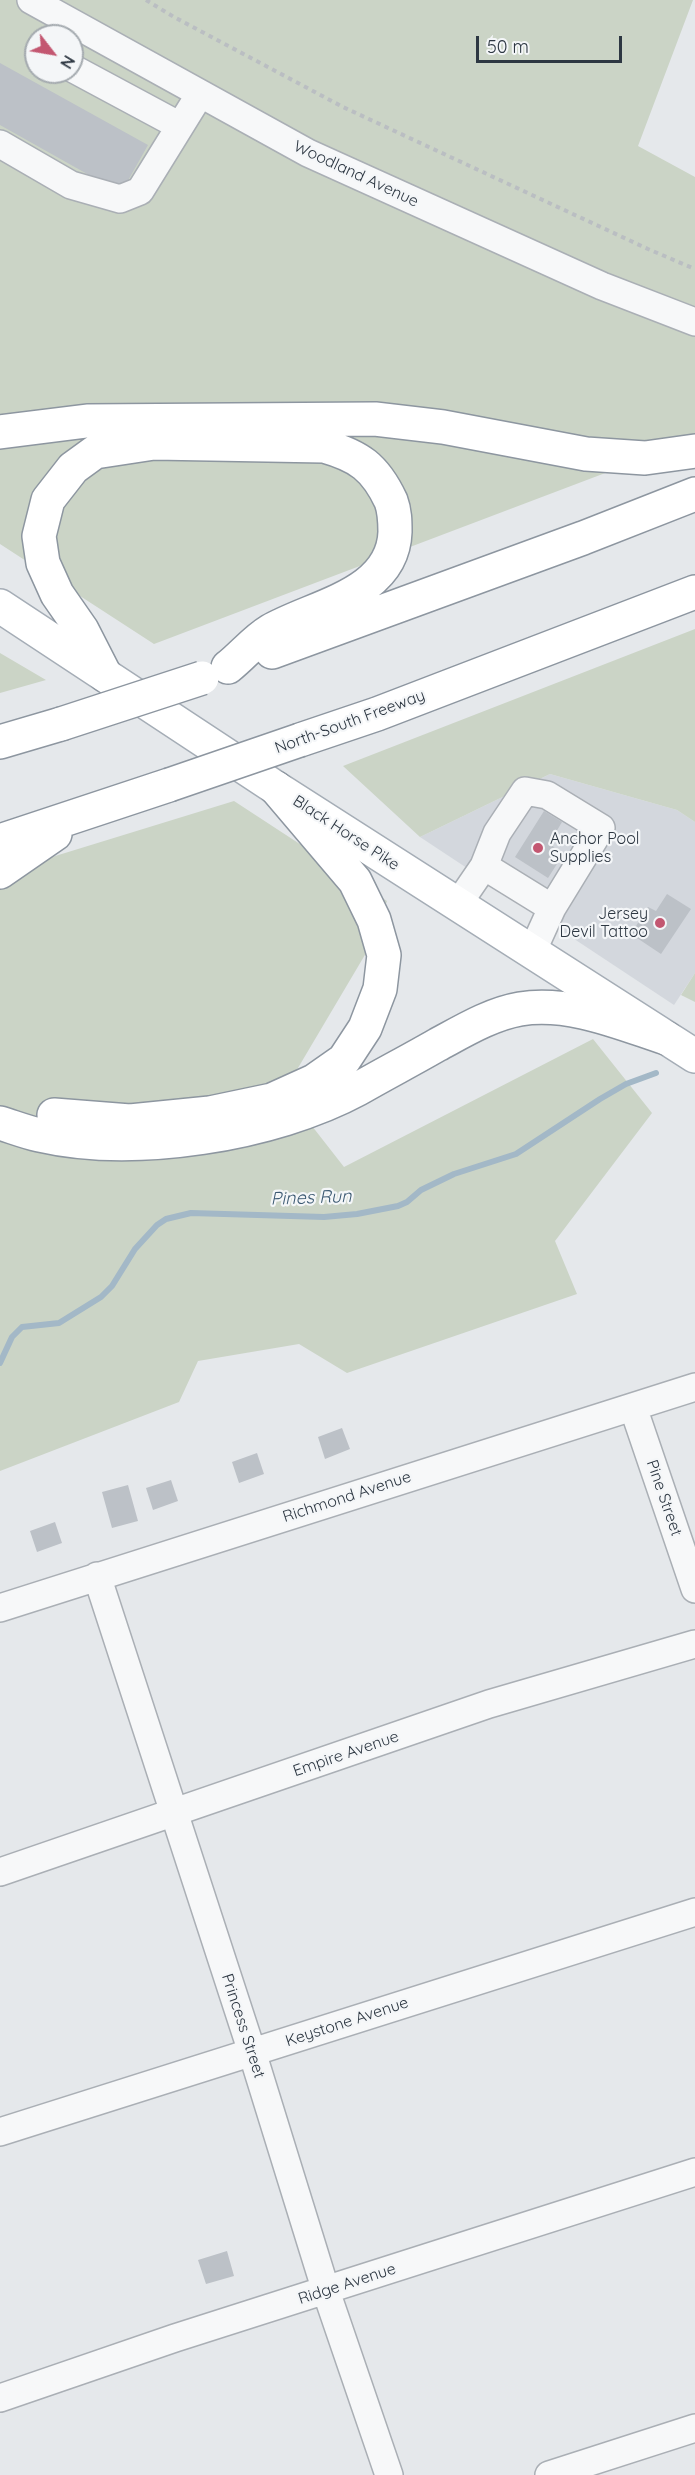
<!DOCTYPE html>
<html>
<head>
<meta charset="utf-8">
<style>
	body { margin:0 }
	#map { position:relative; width:695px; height:2475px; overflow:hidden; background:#e5e8eb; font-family:Quicksand,sans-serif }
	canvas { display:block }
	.north { position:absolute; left:24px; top:24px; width:60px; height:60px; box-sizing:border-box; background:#f4f6f8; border:2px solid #a4aaaf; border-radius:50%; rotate:121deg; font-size:16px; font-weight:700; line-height:24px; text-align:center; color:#2d3742 }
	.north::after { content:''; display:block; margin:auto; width:21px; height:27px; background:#c35771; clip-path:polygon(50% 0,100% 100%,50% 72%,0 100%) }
	.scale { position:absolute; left:476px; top:36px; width:146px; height:27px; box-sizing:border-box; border:3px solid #2d3742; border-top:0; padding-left:8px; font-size:18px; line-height:21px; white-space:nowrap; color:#2d3742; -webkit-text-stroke:4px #f4f6f8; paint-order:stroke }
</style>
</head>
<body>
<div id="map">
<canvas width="695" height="2475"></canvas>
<div class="north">N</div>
<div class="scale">50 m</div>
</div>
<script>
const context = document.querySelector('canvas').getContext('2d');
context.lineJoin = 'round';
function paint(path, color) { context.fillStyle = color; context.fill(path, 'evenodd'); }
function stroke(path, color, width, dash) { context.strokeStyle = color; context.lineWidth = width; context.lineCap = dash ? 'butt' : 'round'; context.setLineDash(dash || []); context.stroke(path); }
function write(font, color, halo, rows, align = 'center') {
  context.font = font + ' Quicksand,sans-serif'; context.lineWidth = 4.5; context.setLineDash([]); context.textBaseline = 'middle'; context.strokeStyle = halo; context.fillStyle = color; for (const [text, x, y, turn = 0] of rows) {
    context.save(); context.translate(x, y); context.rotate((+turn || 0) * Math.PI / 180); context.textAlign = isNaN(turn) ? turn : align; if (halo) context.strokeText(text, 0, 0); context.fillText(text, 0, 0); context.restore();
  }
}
const built = new Path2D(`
	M550,774l127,36 18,12v151l-21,32 -254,-168z`);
const green = new Path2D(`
	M0,0h693l-55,146 57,31v262l-541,205 -154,-100zM36,36h36v36h-36z
	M695,629v193l-18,-12 -127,-36 -130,63 -77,-71z
	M0,653l46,27 -46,13z
	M234,801l153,100 -15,42 -77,130 17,53 32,41 249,-128 59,74 -97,128 22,53 -230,79 -48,-29 -101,17 -19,41 -179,69v-598z
	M695,973v29l-14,-7z`);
const stream = new Path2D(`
	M0,1363l12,-26 10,-10 37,-4 42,-26 11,-11 23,-37 22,-24 9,-6 25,-6 133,4 33,-3 41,-8 9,-4 14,-12 33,-16 62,-20 84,-55 26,-15 30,-11`);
const building = new Path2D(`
	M0,63l148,82 -27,48 -121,-68z
	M544,811l18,11 -13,22 15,9 -16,25 -33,-21z
	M667,894l24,15 -30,45 -30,-20 17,-27 8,4z
	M342,1428l8,21 -25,10 -7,-22z
	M257,1453l7,21 -25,9 -7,-21z
	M171,1480l7,21 -25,9 -7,-22z
	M128,1485l10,36 -26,7 -10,-36z
	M55,1522l7,21 -25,9 -7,-21z
	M227,2251l7,25 -28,8 -8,-24z`);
const path = new Path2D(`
	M146,0l28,17 169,90 305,142 47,20`);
const minor = new Path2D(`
	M31,0l277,153 294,133 93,36
	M72,68l108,58
	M0,144l71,41 49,14 20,-8 60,-97
	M484,866l13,-33 28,-42 22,4 54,33 -49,80
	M458,904l26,-38 68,42 -20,44
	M633,1407l62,182
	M97,1576l155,476 74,239 63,184
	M0,1608l695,-221
	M0,1872l489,-168 206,-60
	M0,2132l695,-220
	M0,2398l175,-60 520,-166
	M549,2475l146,-47`);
const major = new Path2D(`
	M0,606l276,182 419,268`);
const highway = new Path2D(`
	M0,432l87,-11 288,-2 68,8 143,27 59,4 50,-7
	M272,652l311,-114 112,-44
	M105,675l-23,-45 -25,-36 -14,-31 -4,-27 9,-36 25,-32 22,-16 59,-9 170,3c35,10 51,21 67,55 4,11 4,20 4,31 -2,63 -82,74 -125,99 -15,9 -28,25 -42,36
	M300,740l77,-26 318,-122
	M0,742l61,-18
	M0,841l169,-56
	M0,872l55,-38
	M54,1115l76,6 80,-8 62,-13 42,-19 30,-21 21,-32 15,-39 4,-34 -10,-35 -19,-39 -79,-93
	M0,1123c13,4 26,9 39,12 95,22 234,0 319,-46 26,-15 53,-29 79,-44 26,-14 54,-31 83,-36 50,-8 100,14 146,29`);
const highwayBridge = new Path2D(`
	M61,724l141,-46
	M169,785l131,-45`);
const markers = [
	[538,848,6,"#c35771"],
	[660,923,6,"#c35771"]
];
const streetNames = [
	["Woodland Avenue",356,174,25],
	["North-South Freeway",350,722,-20],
	["Black Horse Pike",346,833,33],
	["Richmond Avenue",347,1497,-18],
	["Pine Street",664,1498,71],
	["Empire Avenue",346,1754,-19],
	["Keystone Avenue",347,2022,-18],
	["Princess Street",243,2026,72],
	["Ridge Avenue",347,2284,-18]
];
const poiNames = [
	["Anchor Pool",550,839],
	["Supplies",550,857],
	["Jersey",648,914,"right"],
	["Devil Tattoo",648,932,"right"]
];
const waterNames = [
	["Pines Run",311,1198,-2]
];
paint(built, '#d3d7dd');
paint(green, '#cbd4c6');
stroke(stream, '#a3b8c7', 6);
paint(building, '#bcc1c7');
stroke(minor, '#aaafb5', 30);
stroke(major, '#a5adb6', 36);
stroke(highway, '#8d96a0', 36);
stroke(path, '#babec2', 4, [4.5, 4.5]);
stroke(minor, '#f7f8f9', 27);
stroke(major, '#fff', 33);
stroke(highway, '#fff', 33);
stroke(highwayBridge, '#8d96a0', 36, []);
stroke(highwayBridge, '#fff', 33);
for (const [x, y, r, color] of markers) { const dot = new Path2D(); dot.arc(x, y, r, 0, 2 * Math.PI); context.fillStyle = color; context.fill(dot); stroke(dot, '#f4f6f8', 2); }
write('16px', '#2d3742', '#f4f6f8', streetNames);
write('16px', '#2d3742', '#f4f6f8', poiNames, 'left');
write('italic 18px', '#3b5972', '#f4f6f8', waterNames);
</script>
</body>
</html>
